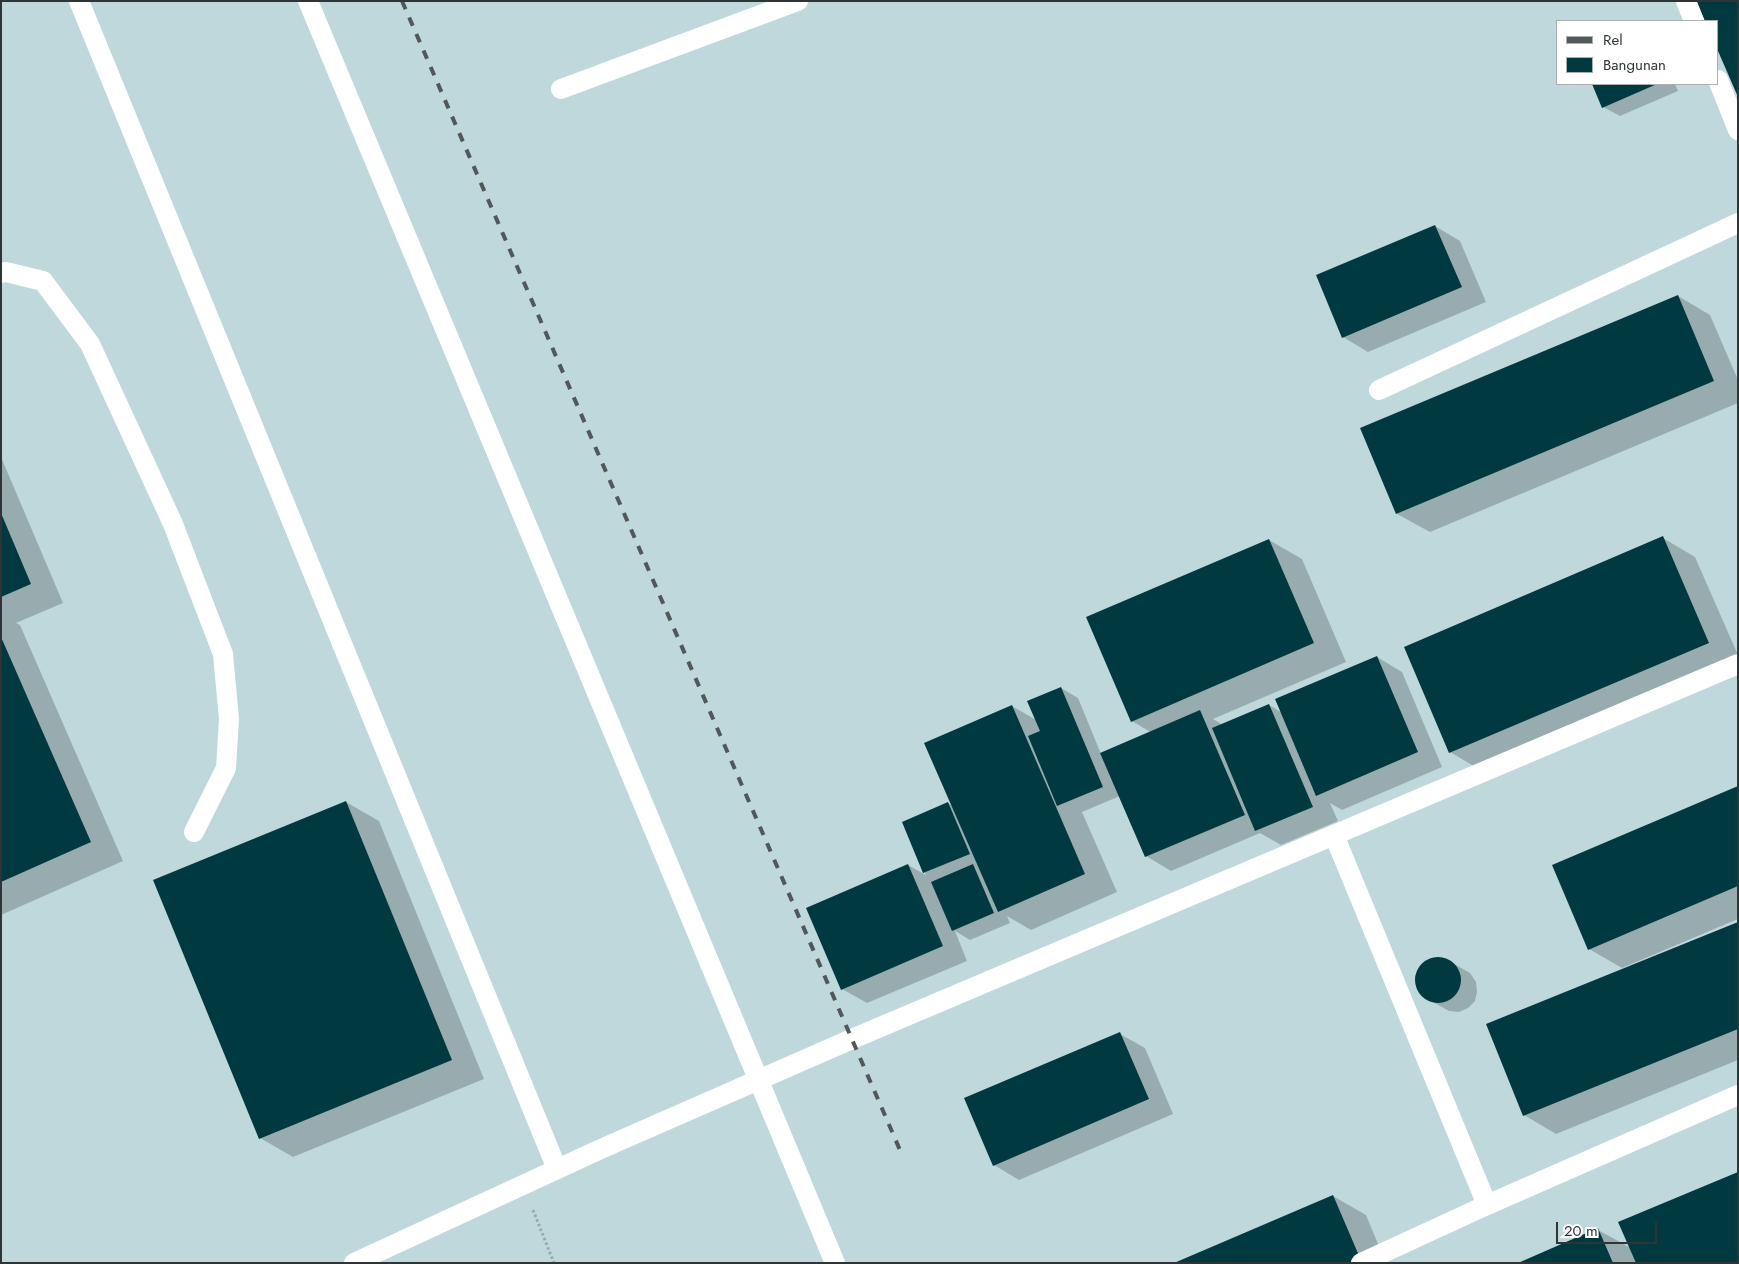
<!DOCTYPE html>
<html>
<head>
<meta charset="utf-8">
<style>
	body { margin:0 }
	#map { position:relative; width:1739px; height:1264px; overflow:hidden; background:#d3e3e5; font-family:Jost,sans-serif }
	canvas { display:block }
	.frame { position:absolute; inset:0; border:2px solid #2f3536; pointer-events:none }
	.legend { position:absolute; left:1556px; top:20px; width:162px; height:65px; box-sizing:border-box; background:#fff; border:1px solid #acaeaf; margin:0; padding:6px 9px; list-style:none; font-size:15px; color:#2f3536 }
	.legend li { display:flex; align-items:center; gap:10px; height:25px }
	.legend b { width:25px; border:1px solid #acaeaf }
	.scale { position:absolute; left:1556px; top:1222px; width:101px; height:22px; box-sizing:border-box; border:2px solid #2f3536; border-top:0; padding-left:6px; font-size:15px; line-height:18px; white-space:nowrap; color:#2f3536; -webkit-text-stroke:4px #fff; paint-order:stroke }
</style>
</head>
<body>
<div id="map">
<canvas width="1739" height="1264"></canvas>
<div class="frame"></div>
<ul class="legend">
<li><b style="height:6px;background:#505859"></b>Rel</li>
<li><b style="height:14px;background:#003a40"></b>Bangunan</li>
</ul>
<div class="scale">20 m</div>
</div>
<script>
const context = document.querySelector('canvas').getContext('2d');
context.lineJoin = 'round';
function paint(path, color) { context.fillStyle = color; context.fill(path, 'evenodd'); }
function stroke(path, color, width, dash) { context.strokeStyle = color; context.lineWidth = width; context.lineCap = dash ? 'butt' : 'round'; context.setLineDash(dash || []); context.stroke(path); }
const built = new Path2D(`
	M1,1h1737v1262h-1737zM1558,21h160v63h-160z`);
const shadow = new Path2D(`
	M1594,84h81l3,7 -58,25 -17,-9z
	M1435,226l25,15 26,61 -118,50 -25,-15z
	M1678,296l32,19 28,65v23l-308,129 -33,-18z
	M1,457l62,146 -47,20 4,2 103,236 -122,54z
	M1663,538l32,19 43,98 -256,116 -32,-19z
	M1269,540l33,19 44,103 -133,57 10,6 46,-20 12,7 96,-55 25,15 40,95 -100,43 -12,-7 8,18 -57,24 -21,-12 -89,38 -25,-15 -26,-60 -38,16 35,80 -86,38 -24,-14 3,7 -40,17 -15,-9 12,30 -100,42 -25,-14 66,-124 18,10 -23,-52 45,-20 6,4 58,-101 24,14 25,-32 17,10 23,56 51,-21 -20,-12z
	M1738,787v132l-116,49 -33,-19z
	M346,802l33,19 105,258 -191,78 -33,-19z
	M1738,923v137l-182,74 -32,-19z
	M1434,958h10l26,15 6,9 1,10 -2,9 -7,7 -9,4 -10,-1 -27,-15 -5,-9 -2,-9 3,-9 7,-8z
	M1120,1034l25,14 28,66 -154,66 -25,-15z
	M1333,1196l33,19 20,48h-209z
	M1598,1230l33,18 107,15h-217z`);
const building = new Path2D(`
	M1696,1h42v96l-20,-46v-30h-13z
	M1592,84h65l-55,24z
	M1435,225l27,62 -120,51 -26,-63z
	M1678,295l36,86 -318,133 -36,-86z
	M1,513l30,71 -30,13z
	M1663,536l46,107 -260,110 -45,-106z
	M1269,539l45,104 -183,79 -45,-105z
	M1,637l90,205 -90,40z
	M1377,656l41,96 -102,44 -41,-97z
	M1061,687l42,100 -46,19 -29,-70 12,-5 -13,-30z
	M1269,704l44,103 -58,24 -43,-103z
	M1012,705l73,169 -87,38 -74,-169z
	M1200,710l45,105 -100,42 -45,-104z
	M1738,786v100l-150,64 -36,-85z
	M346,801l106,259 -193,79 -106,-259z
	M948,802l22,52 -47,19 -21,-51z
	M908,864l35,82 -102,44 -35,-82z
	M973,864l21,49 -42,18 -21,-49z
	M1738,922v107l-215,87 -37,-92z
	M1415 980a23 23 0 1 1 46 0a23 23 0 1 1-46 0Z
	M1120,1032l29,67 -156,67 -29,-68z
	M1738,1172v91h-102l-18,-41z
	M1333,1195l27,63 -11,5h-175z
	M1598,1228l15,35h-95z`);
const path = new Path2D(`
	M533,1210l21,53`);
const service = new Path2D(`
	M79,1l478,1168
	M308,1l527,1262
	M1686,1l8,20
	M1718,80l20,50
	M561,89l237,-88
	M1,273l5,-1 37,9 47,63 83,180 50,130 6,65 -3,49 -32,64
	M1379,390l359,-167
	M1334,835l153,370 -126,58
	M1487,1205l251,-110
	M354,1263l249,-115 249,-109 886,-375`);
const rail = new Path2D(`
	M402,1l501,1156`);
paint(built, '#bfd8dc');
paint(shadow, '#0003');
paint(building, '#003a40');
stroke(path, '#9ca8aa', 3, [2.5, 2.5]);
stroke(service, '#fff', 20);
stroke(rail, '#505859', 4, [9, 9]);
</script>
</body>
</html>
